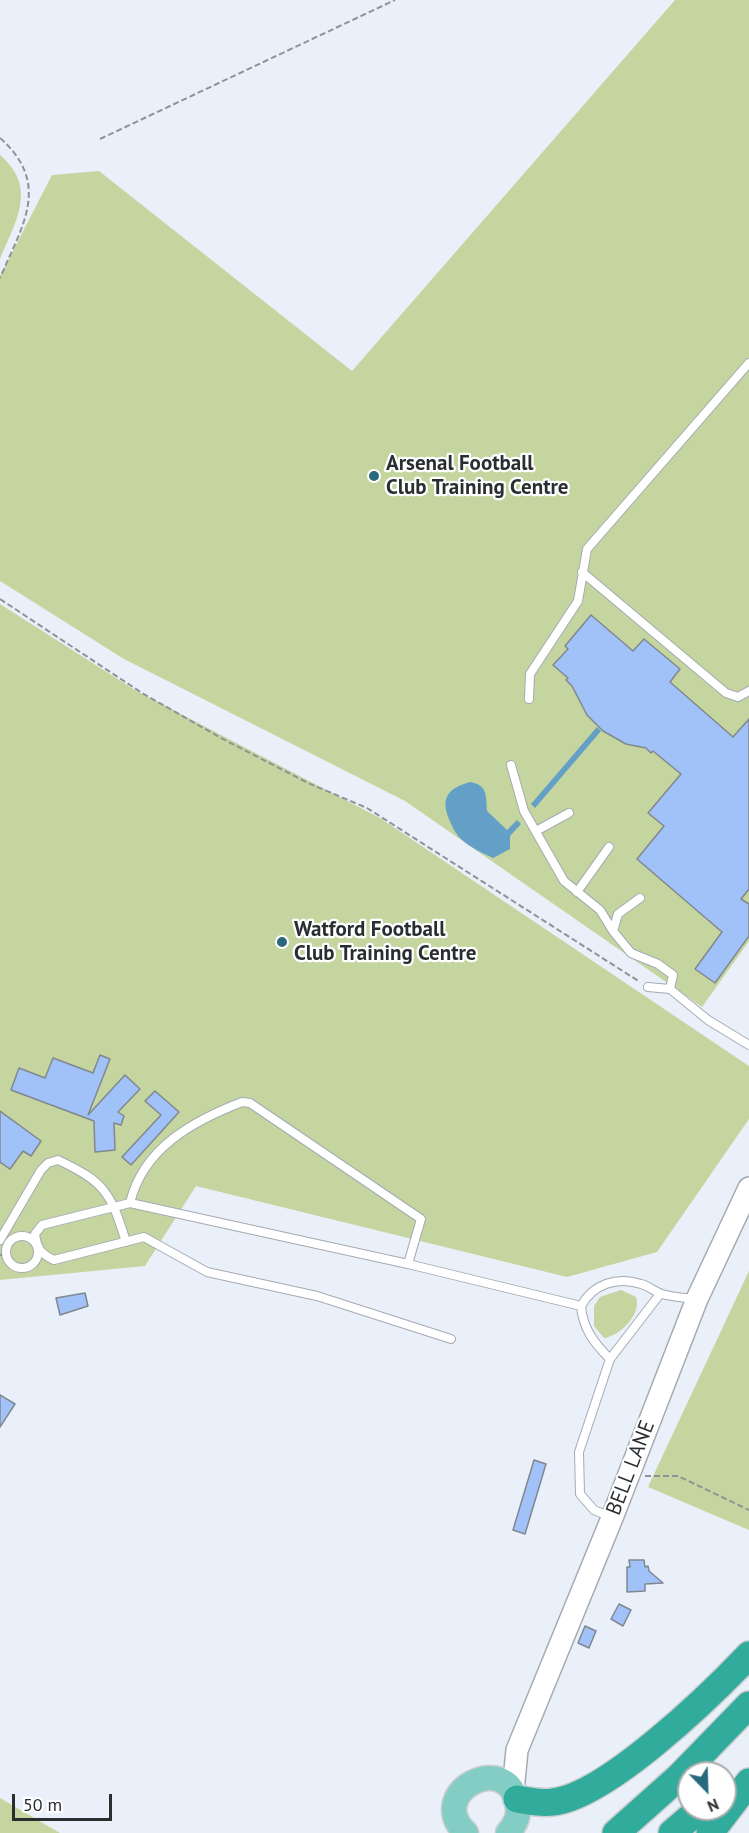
<!DOCTYPE html>
<html>
<head>
<meta charset="utf-8">
<style>
	body { margin:0 }
	#map { position:relative; width:749px; height:1833px; overflow:hidden; background:#eaf0f9; font-family:"PT Sans",sans-serif }
	canvas { display:block }
	.north { position:absolute; left:677px; top:1761px; width:60px; height:60px; box-sizing:border-box; background:#fff; border:2px solid #aaabad; border-radius:50%; rotate:157deg; font-size:16px; font-weight:700; line-height:24px; text-align:center; color:#2b2e31 }
	.north::after { content:''; display:block; margin:auto; width:21px; height:27px; background:#29697d; clip-path:polygon(50% 0,100% 100%,50% 72%,0 100%) }
	.scale { position:absolute; left:12px; top:1794px; width:100px; height:27px; box-sizing:border-box; border:3px solid #2b2e31; border-top:0; padding-left:8px; font-size:18px; line-height:21px; white-space:nowrap; color:#2b2e31; -webkit-text-stroke:4px #fff; paint-order:stroke }
</style>
</head>
<body>
<div id="map">
<canvas width="749" height="1833"></canvas>
<div class="north">N</div>
<div class="scale">50 m</div>
</div>
<script>
const context = document.querySelector('canvas').getContext('2d');
context.lineJoin = 'round';
function paint(path, color) { context.fillStyle = color; context.fill(path, 'evenodd'); }
function stroke(path, color, width, dash) { context.strokeStyle = color; context.lineWidth = width; context.lineCap = dash ? 'butt' : 'round'; context.setLineDash(dash || []); context.stroke(path); }
function write(font, color, halo, rows, align = 'center') {
  context.font = font + ' "PT Sans",sans-serif'; context.lineWidth = 4.5; context.setLineDash([]); context.textBaseline = 'middle'; context.strokeStyle = halo; context.fillStyle = color; for (const [text, x, y, turn = 0] of rows) {
    context.save(); context.translate(x, y); context.rotate((+turn || 0) * Math.PI / 180); context.textAlign = isNaN(turn) ? turn : align; if (halo) context.strokeText(text, 0, 0); context.fillText(text, 0, 0); context.restore();
  }
}
const green = new Path2D(`
	M675,0h74v941l-47,66 -297,-206 -281,-142 -124,-78v-305l52,-101 47,-4 253,200z
	M0,155c38,33 16,65 0,104z
	M0,604l135,86 245,128 369,248v53l-92,133 -90,25 -371,-91 -51,80 -145,14z
	M749,1271v259l-101,-43z
	M621,1290l15,7c6,17 -16,39 -32,41l-10,-12v-20l6,-9z
	M0,1798l60,35h-60z`);
const water = new Path2D(`
	M597,727l4,4 -66,77 -4,-4z
	M470,782c18,3 16,14 17,29l20,19 10,-10 4,4 -11,12v13l-17,9c-11,-5 -23,-11 -32,-19 -6,-6 -9,-13 -12,-20 -9,-22 0,-31 21,-37z`);
const building = new Path2D(`
	M591,615l42,36 11,-12 36,30 -10,13 63,55 16,-18v170l-8,10 8,5v32l-34,47 -20,-14 27,-37 -85,-73 27,-33 -16,-13 33,-39 -28,-23 -2,2 -5,-5 -20,-4 -23,-13 -16,-16 -15,-29 -6,-6 2,-2 -15,-13 15,-16 -3,-3z
	M100,1055l10,4 -22,56 37,-40 15,14 -22,23 6,4 -3,9 -7,-2 1,27 -20,2 -1,-31 -83,-31 8,-22 26,10 8,-20 40,15z
	M155,1091l24,21 -48,53 -9,-8 39,-42 -16,-14z
	M0,1111l41,30 -10,15 -8,-5 -13,18 -10,-7z
	M85,1293l3,13 -28,9 -4,-17z
	M0,1395l15,9 -15,23z
	M534,1460l12,4 -21,70 -12,-4z
	M629,1560h15l1,7 3,-1 1,5 14,12 -18,1v7l-18,1v-25h3z
	M619,1604l12,6 -8,16 -12,-7z
	M585,1626l11,5 -7,17 -11,-5z`);
const path = new Path2D(`
	M0,138c52,46 22,88 0,140
	M100,139l295,-139
	M0,599l142,94 79,45 87,45 59,25 273,174
	M0,1255l6,-1
	M645,1476h33l71,34`);
const lane = new Path2D(`
	M582,572l144,121 12,4 11,-6
	M529,699l1,-25 48,-73 9,-52 162,-186
	M511,765l13,46 40,70 36,29 13,21
	M536,831l33,-18
	M577,892l32,-45
	M640,898l-22,16 -5,17 18,22 27,11 15,11 -3,14
	M648,987l22,2 38,31 41,25
	M130,1203c13,-55 63,-82 112,-101l8,1 171,116 -13,45
	M6 1252a16 16 0 1 1 32 0a16 16 0 1 1-32 0Z
	M0,1240l41,-70 7,-7 10,-3c47,22 53,33 68,82
	M581,1306c12,-22 36,-30 60,-22 8,2 14,8 21,10 11,3 22,4 33,5
	M451,1339l-134,-43 -110,-24 -63,-35 -90,23c-13,-6 -17,-11 -19,-26l7,-9 88,-22 278,61 173,42c2,23 13,37 29,53
	M611,1517l-17,-7 -14,-16 -1,-42 31,-93 50,-65`);
const secondary = new Path2D(`
	M513,1791l4,-41 95,-232 85,-219 52,-111`);
const primary = new Path2D(`
	M466,1833c-42,-39 40,-84 51,-30 3,12 -1,21 -9,30`);
const highway = new Path2D(`
	M517,1799c12,2 24,5 36,3 54,-6 158,-107 196,-147
	M616,1833l64,-57 69,-71
	M672,1833l28,-24
	M710,1833l39,-51`);
const markers = [
	[374,476,6,"#29697d"],
	[282,942,6,"#29697d"]
];
const poiNames = [
	["Arsenal Football",386,464],
	["Club Training Centre",386,488],
	["Watford Football",294,930],
	["Club Training Centre",294,954]
];
const streetNames = [
	["BELL LANE",631,1468,-69]
];
paint(green, '#c4d59f');
paint(water, '#639fc6');
paint(building, '#a1c2f8');
stroke(building, '#81878f', 1.5);
stroke(lane, '#a5aab3', 10);
stroke(secondary, '#a5aab3', 24);
stroke(primary, '#cccdce', 27);
stroke(highway, '#cccdce', 30);
stroke(path, '#8f9399', 2, [6, 3]);
stroke(lane, '#fff', 8);
stroke(secondary, '#fff', 21);
stroke(primary, '#83cdc4', 24);
stroke(highway, '#30ab9c', 27);
for (const [x, y, r, color] of markers) { const dot = new Path2D(); dot.arc(x, y, r, 0, 2 * Math.PI); context.fillStyle = color; context.fill(dot); stroke(dot, '#fff', 2); }
write('bold 21px', '#2b2e31', '#fff', poiNames, 'left');
write('21px', '#2b2e31', '#fff', streetNames);
</script>
</body>
</html>
